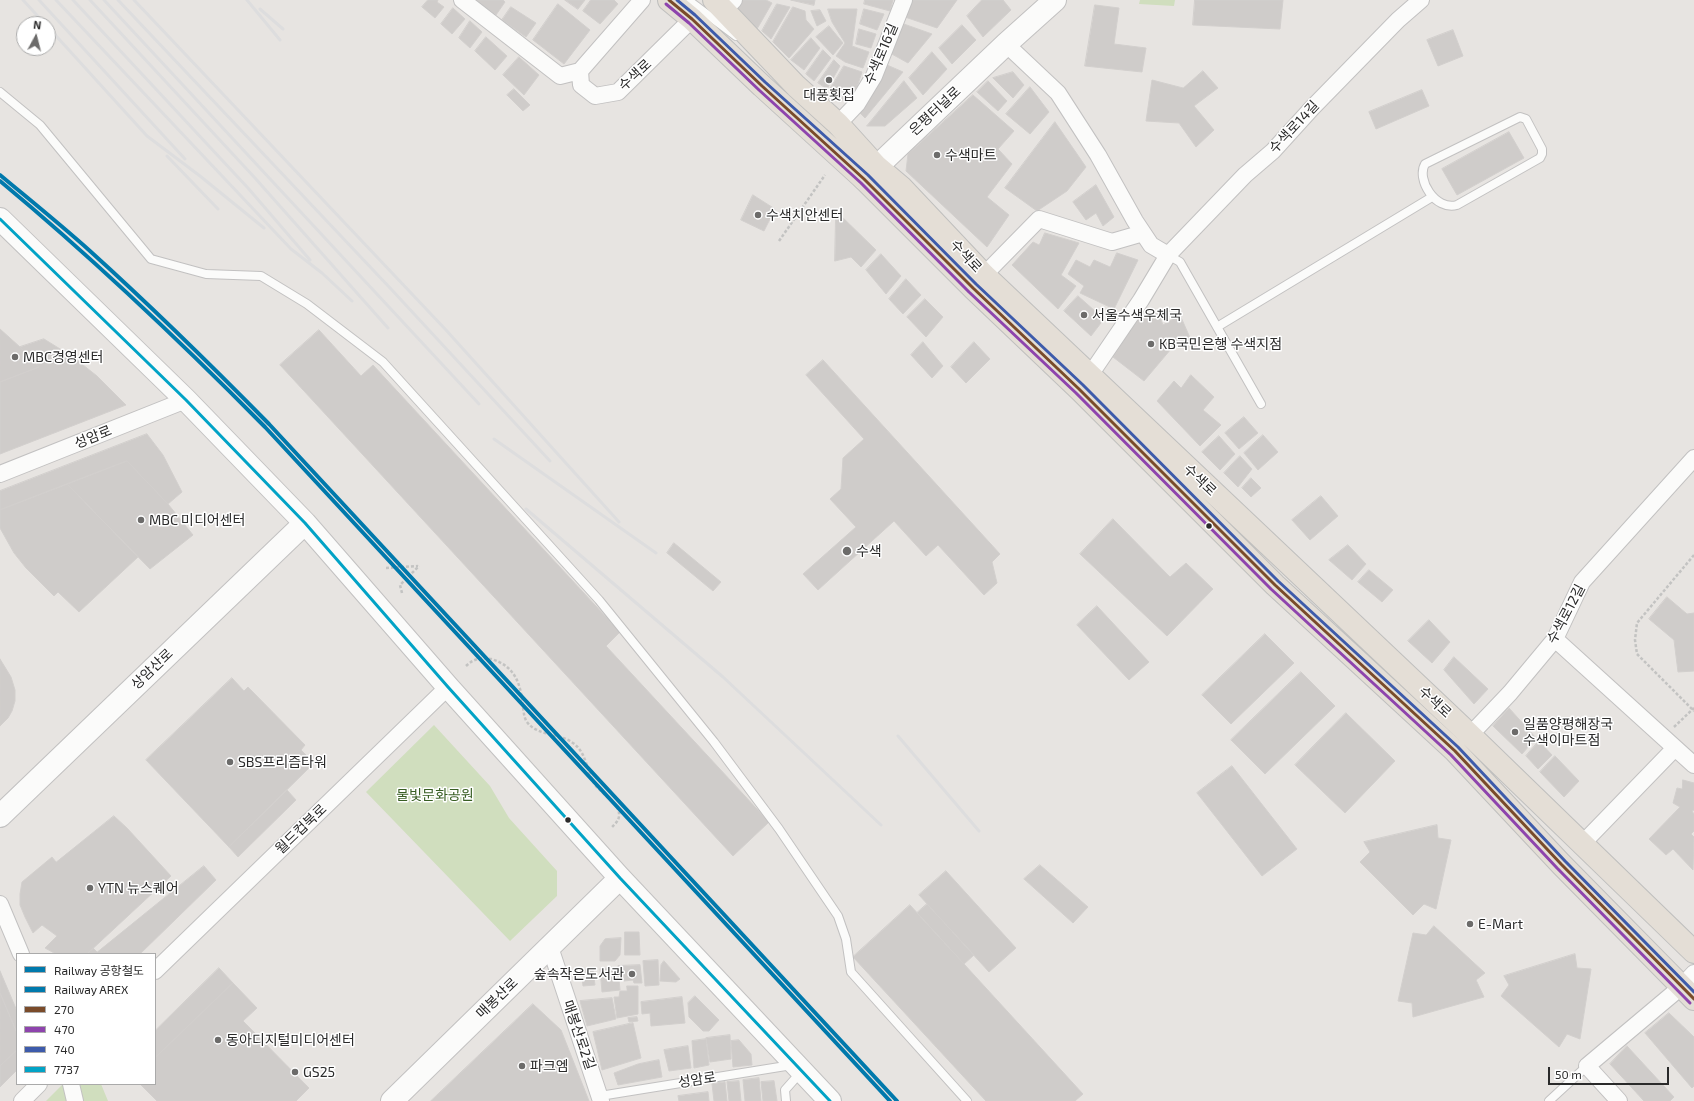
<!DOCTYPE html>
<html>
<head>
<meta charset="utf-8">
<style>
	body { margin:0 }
	#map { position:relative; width:1694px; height:1101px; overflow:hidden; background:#e7e4e1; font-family:"Exo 2","Noto Sans KR",sans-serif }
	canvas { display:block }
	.legend { position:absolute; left:16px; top:953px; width:140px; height:132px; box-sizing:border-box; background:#fff; border:1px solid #aaa; margin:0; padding:5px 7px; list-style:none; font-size:12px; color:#2a2a2a }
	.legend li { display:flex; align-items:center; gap:8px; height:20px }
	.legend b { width:20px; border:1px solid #aaa }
	.north { position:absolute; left:16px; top:16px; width:40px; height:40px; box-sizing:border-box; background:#fff; border:1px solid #aaa; border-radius:50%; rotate:7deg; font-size:11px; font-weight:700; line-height:16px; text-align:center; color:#2a2a2a }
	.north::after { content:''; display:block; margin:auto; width:14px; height:18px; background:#6c6b6a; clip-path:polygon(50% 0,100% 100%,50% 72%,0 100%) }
	.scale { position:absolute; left:1548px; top:1067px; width:121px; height:18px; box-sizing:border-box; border:2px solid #2a2a2a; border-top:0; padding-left:5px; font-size:12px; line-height:14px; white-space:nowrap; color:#2a2a2a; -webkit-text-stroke:3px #fff; paint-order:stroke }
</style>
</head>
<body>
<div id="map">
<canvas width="1694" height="1101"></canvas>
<ul class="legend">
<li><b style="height:5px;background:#0079ac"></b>Railway 공항철도</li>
<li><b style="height:5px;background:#0079ac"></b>Railway AREX</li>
<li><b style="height:5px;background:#7a4b2a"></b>270</li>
<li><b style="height:5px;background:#8e44ad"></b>470</li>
<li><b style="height:5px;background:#3d5bab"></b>740</li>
<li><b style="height:5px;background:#02a3c6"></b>7737</li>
</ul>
<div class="north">N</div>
<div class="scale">50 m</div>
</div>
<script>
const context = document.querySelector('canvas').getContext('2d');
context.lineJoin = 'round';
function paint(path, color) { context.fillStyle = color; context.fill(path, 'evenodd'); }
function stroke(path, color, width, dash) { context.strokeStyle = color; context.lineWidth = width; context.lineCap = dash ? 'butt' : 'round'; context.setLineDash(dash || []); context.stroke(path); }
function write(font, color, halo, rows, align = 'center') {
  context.font = font + ' "Exo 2","Noto Sans KR",sans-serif'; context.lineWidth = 3; context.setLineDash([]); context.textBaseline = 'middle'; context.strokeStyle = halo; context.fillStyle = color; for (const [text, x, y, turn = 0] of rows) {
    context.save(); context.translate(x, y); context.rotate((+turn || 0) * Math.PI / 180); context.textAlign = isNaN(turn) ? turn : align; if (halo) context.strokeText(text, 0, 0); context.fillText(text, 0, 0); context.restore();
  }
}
const green = new Path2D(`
	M1140,0h35l-1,6 -35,-2z
	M434,725l56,61 19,32 48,53v25l-47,45 -144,-149z
	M63,1084h38l7,17h-62z`);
const building = new Path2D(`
	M428,0h10l-1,2 7,5 -9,11 -13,-11z
	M475,0h28l2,2 -9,13z
	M565,0h20l-7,9z
	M591,0h23l4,4 -18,20 -17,-13z
	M742,0h24l6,3 -15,26 -22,-21z
	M791,0h24l-1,5z
	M865,0h28l-3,11 -26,-7z
	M911,0h46l-20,28 -32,-11z
	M982,0h21l8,10 -28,27 -16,-21z
	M1195,0h88l-3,29 -87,-4z
	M558,4l32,26 -26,34 -31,-24z
	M777,4l13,3 -19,32 -9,-8z
	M1095,5l24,3 -5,36 32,4 -4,24 -57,-6z
	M511,7l25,16 -10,14 -24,-17z
	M793,7l12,4 1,9 8,9 -25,29 -16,-16z
	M453,8l12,11 -13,15 -11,-10z
	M828,9h29l-5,37 17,6 -6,16 -18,-6 -9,-6 9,-13 -13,-21z
	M864,9l20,5 -7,16 -17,-6z
	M820,10l6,11 -9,5 -6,-15z
	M470,21l12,11 -12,16 -11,-10z
	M901,23l31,11 -24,29 -18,-10z
	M962,25l14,15 -24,24 -13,-16z
	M829,26l14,17 -10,12 -17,-18z
	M859,29l17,5 -5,14 -15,-4z
	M1453,30l10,26 -25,10 -11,-26z
	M486,37l21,19 -12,14 -20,-19z
	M811,38l9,10 -16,22 -13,-10z
	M823,50l8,8 -17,23 -8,-7z
	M932,52l15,17 -24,26 -14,-17z
	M519,57l20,18 -15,20 -21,-20z
	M834,60l6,6 -13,23 -9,-6z
	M887,65l16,7 -38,46 -6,-6z
	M844,66l18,6 -5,15 -10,16 -18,-12z
	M1203,71l15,17 -24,18 20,24 -18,17 -17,-24 -33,-2 6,-41 31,8z
	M1013,72l11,13 -11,13 -20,-20z
	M904,81l13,17 -32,28h-18z
	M988,81l19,20 -9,10 -21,-19z
	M1030,87l19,25 -19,22 -24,-20z
	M514,89l16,16 -7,6 -16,-16z
	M1422,90l7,16 -53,23 -7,-17z
	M973,95l41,36 -16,18 14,15 -25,33 22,18 -22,32 -81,-76 2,-17z
	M1055,122l31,45 -19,24 -30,20 -32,-23z
	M1509,132l15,26 -67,37 -15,-26z
	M1096,185l18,32 -11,9 -7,-13 -10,7 -13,-18z
	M753,195l22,14 -11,22 -23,-11z
	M836,211l40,39 -15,17 -10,-10 -16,4z
	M1045,233l34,10 -18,32 15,11 -18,23 -46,-44 21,-23 6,3z
	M1117,253l21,7 -24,49 -34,-16 4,-7 -16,-12 8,-14 14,7 4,-7 16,7z
	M881,254l20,22 -15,18 -20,-24z
	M906,279l15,16 -18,19 -14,-15z
	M1078,296l26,23 -13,17 -27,-25z
	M925,299l18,18 -17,20 -19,-20z
	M1158,312l5,13 17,-10 11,25 -20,9 -27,32 -31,-24 27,-42z
	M0,329l20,18 19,20 -39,15z
	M319,330l42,46 12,-11 247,267 -14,14 163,176 -36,34 -453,-491z
	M44,339l29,18 24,19 29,29 -126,49v-72l39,-15 -19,-20z
	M923,342l20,24 -11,12 -21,-23z
	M974,342l16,17 -24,24 -15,-16z
	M823,360l177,194 -8,8 5,21 -13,12 -46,-50 -12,11 -32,-35 -76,69 -15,-16 53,-47 -26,-28 11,-10 2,-31 21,-19 -58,-64z
	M1191,375l23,22 -11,13 18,15 -21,21 -43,-45 17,-20 7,7z
	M1244,417l14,16 -19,16 -14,-16z
	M147,434l16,21 19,37 -14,12 -41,-43 -127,49v-19z
	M1263,435l15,17 -20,18 -14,-17z
	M1219,436l16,18 -15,16 -18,-18z
	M1240,456l12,13 -14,18 -14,-14z
	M127,461l41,43 25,31 -43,34 -83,-85z
	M1251,478l10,10 -10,9 -9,-9z
	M67,484l71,73 -59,55 -21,-20 -4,4 -28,-28 -12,-15 -14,-25v-18z
	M1321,496l17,20 -28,24 -18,-20z
	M1113,519l57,58 16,-14 27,26 -46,47 -87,-82z
	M674,543l47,39 -8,9 -46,-38z
	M1348,545l18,19 -14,16 -23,-20z
	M1369,570l24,20 -11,12 -24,-20z
	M1667,597l20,17 7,-1v58l-16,1 -4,-32 -25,-21z
	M1097,606l52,56 -20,18 -52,-55z
	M1429,620l21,22 -18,21 -24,-22z
	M1265,634l29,29 -63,61 -29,-29z
	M1454,657l34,32 -14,15 -30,-34z
	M0,659l11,18 4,13v11l-3,10 -4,7 -8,8z
	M1301,672l34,34 -70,68 -34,-34z
	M232,678l12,13 4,-4 57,58 -4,5 13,13 -85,84 -83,-87z
	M1509,708l27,30 -14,16 -29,-28z
	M1346,713l49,48 -50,52 -50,-48z
	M1539,741l13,14 -14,14 -12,-13z
	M1555,756l24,25 -15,16 -24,-25z
	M1232,766l65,83 -35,27 -65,-83z
	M1683,780l11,3v27l-2,1 2,3v17l-3,3 3,3 -1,33 -20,-21 -7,6 -17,-16 31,-32 -7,-4 4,-15 5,1z
	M287,790l9,10 -58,57 -9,-10z
	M114,816l13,12 44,48 -84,78h-31l-11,-6 12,-12 -15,-11 -9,8 -8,-16 -5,-12v-11l2,-12 30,-25 4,5z
	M1437,825l1,13 13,2 -15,69 -12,-5 -11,11 -53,-53 10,-10 -6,-10z
	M1040,865l48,42 -15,16 -49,-44z
	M204,866l12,14 -76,74h-53l6,-6 4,4z
	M946,871l70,77 -27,24 -70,-77z
	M927,904l47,51 -10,9 -47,-51z
	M910,905l173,189 -8,7h-89l-133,-144z
	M1434,926l51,47 -9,7 8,17 -71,20 -1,-14 -14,-2 15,-68 13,2z
	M625,932h14l1,23h-15z
	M621,938l-1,17 -5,6h-15v-15l5,-7z
	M1575,954l2,14 14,1 -11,70 -13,-5 -8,13 -58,-51 8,-11 -5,-9z
	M658,960l1,25 -14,1 -2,-25z
	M664,961l16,18 -4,3 -16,-1 1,-16z
	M640,965l2,18h-8l-1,-3 -9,1v-4h-5l-1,-11z
	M219,968l14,15 -78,75v-27z
	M618,968l2,22 -18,2 -2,-23z
	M593,969l2,16 -12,1 -2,-16z
	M0,971l17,40v22l-17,-40z
	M233,983l24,25 -14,13 66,67 -13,13h-139l-17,-17h15v-26z
	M627,986h11v28l-21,4 -3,-21h5l1,-6h7z
	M0,993l17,40v17l-17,16z
	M695,996l24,24 -10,11h-6l-14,-14 -1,-14z
	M682,997l3,26 -34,3 -1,-13 -8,1 -1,-12z
	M612,998l4,21 -29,7 -7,-25z
	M533,1004l28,26 28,71h-158z
	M1669,1013l25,24v49l-2,2 -47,-55z
	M637,1017l1,4 -9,1 -1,-4z
	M633,1023l8,35 -39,12 -9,-38z
	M730,1035l1,24 -21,3 -4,-24z
	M706,1039l3,26 -15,3 -2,-27z
	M739,1040l12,14 1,11 -19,2 -2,-26z
	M688,1046l3,22 -22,3 -5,-21z
	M1627,1046l47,51 -4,4h-26l-34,-37z
	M17,1050v20l-17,17v-21z
	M659,1060l3,17 -44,8 -4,-12 24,-9z
	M759,1078l2,23h-16l-2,-21z
	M739,1081l2,20h-12l-2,-19z
	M774,1081l3,20h-14l-2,-19z
	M725,1082l2,19h-13l-2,-17z
	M708,1092l1,9h-30l-1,-5z`);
const path = new Path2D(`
	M779,241l46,-66
	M1694,555l-57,68 -2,17 2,14 57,57
	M386,568l32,-2
	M402,593l-2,-8 19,-19
	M466,666c7,-7 15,-9 25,-7 25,7 30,26 32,49 1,5 1,10 4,14 10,14 33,11 46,21 14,10 13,27 21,40 5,9 24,20 25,30 1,7 -4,11 -8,15
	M1674,727l20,-19`);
const lane = new Path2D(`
	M688,0l48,36
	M0,92l40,33 111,134 55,15 55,2 46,28 76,58 216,238 115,142 65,87 59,87 8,23 5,33 116,129
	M1520,117l6,2 16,30v5l-2,4 -83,47c-22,6 -41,-26 -32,-41z
	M1168,255l12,7 81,142
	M1217,327l215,-130
	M600,1096l192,-31
	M786,1101l-1,-11 16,-18
	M1549,1101l38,-35`);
const street = new Path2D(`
	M462,0l98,76 20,-5
	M642,0l-62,71 1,14 14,11 23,-4 74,-73
	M723,11l11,-11
	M1006,44l52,49 40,62 37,66 16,24 17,10
	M838,124l19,-20 17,-28 30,-76
	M984,275l55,-56 73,23 31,-9
	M1090,375l51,-75 27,-45 77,-80 28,-24 39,-43 86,-88 23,-20
	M0,474l186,-74
	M1555,639l139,126
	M1470,735l40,-42 45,-54 27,-57 112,-124
	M1583,843l92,-95
	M0,904l21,50
	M550,947l51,154
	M155,971l293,-284
	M71,1084l4,17
	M22,1101l17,-17
	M1619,1101l-32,-35 94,-79 13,-14`);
const secondary = new Path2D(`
	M864,179l142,-135 49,-44
	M0,219l186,181 119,123 143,164 172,191 210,223
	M0,816l305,-293
	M392,1101l228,-223`);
const primary = new Path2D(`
	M669,0l23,19 70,67 102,93 109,109 106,101 196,196 180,166 106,113 133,135
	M714,0l82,86 42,38 38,42 26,22 82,87 486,460 224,217`);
const rail = new Path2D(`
	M23,0l22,24
	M39,0l146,159
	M56,0l235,249 31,24 30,28
	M73,0l175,188 62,72
	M90,0l165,178 133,150
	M104,0l375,404
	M118,0l273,289 159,172
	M134,0l312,330 173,192
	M247,0l33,40
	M260,9l23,20
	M48,27l99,109 53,40 64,52
	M167,156l51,53
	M494,439l162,114
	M526,509l197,168 158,148
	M898,736l81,95`);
const bus1 = new Path2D(`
	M669,0l23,19 70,67 102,93 109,109 106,101 196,196 180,166 106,113 133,135`);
const bus2 = new Path2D(`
	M666,4l23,19 70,67 102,93 108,109 107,101 195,196 180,166 106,113 133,135`);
const bus3 = new Path2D(`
	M677,0l18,15 70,67 103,93 108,109 107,101 195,196 180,166 107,114 129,131`);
const bus4 = new Path2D(`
	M0,219l186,181 119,123 143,164 172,191 210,223`);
const rail1 = new Path2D(`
	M0,175c30,25 61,50 90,76 62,56 121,114 179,173l628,677`);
const rail2 = new Path2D(`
	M0,181c94,78 180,160 265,246l625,674`);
const markers = [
	[829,80,4,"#6c6b6a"],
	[937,155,4,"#6c6b6a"],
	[758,215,4,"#6c6b6a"],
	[1084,315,4,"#6c6b6a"],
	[1151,344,4,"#6c6b6a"],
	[15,357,4,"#6c6b6a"],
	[141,520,4,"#6c6b6a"],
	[1209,526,3.5,"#2a2a2a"],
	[847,551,5,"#6c6b6a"],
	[1515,732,4,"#6c6b6a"],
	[230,762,4,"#6c6b6a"],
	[568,820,3.5,"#2a2a2a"],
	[90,888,4,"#6c6b6a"],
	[1470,924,4,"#6c6b6a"],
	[632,974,4,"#6c6b6a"],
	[218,1040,4,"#6c6b6a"],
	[522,1066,4,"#6c6b6a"],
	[295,1072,4,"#6c6b6a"]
];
const streetNames = [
	["수색로16길",881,54,-67],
	["수색로",635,75,-43],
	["은평터널로",935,111,-43],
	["수색로14길",1294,127,-47],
	["수색로",966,256,47],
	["성암로",93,437,-22],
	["수색로",1200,480,44],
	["수색로12길",1566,614,-62],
	["상암산로",152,669,-44],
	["수색로",1435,702,43],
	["월드컵북로",301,829,-44],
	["매봉산로",497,998,-44],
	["매봉산로2길",579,1035,71],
	["성암로",697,1080,-9]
];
const poiNames = [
	["대풍횟집",829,95,"center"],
	["수색마트",945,155],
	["수색치안센터",766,215],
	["서울수색우체국",1092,315],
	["KB국민은행 수색지점",1159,344],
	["MBC경영센터",23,357],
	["MBC 미디어센터",149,520],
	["수색",856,551],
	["일품양평해장국",1523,724],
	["수색이마트점",1523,740],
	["SBS프리즘타워",238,762],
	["YTN 뉴스퀘어",98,888],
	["E-Mart",1478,924],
	["숲속작은도서관",624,974,"right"],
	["동아디지털미디어센터",226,1040],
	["파크엠",530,1066],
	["GS25",303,1072]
];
const parkNames = [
	["물빛문화공원",435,795]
];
paint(green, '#d0debe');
paint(building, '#cfccca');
stroke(building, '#d2cfcd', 1);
stroke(lane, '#c2c1c1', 10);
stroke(street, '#c2c1c1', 18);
stroke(secondary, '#c2c1c1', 24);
stroke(primary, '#bfbfbe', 24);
stroke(path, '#c3c3c2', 2.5, [3, 2]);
stroke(lane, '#fbfbfa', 8);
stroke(street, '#fbfbfa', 16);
stroke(secondary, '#fbfbfa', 22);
stroke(primary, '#e4ded6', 22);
stroke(rail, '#ddddde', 3);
stroke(bus1, '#7a4b2a', 3);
stroke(bus2, '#8e44ad', 3);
stroke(bus3, '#3d5bab', 3);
stroke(bus4, '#02a3c6', 3);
stroke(rail1, '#0079ac', 4);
stroke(rail2, '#0079ac', 4);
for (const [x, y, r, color] of markers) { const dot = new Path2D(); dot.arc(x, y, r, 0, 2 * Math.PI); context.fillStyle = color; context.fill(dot); stroke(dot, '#fff', 1.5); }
write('14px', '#2a2a2a', '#fff', streetNames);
write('14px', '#2a2a2a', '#fff', poiNames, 'left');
write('14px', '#385e23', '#fff', parkNames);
</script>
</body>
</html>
